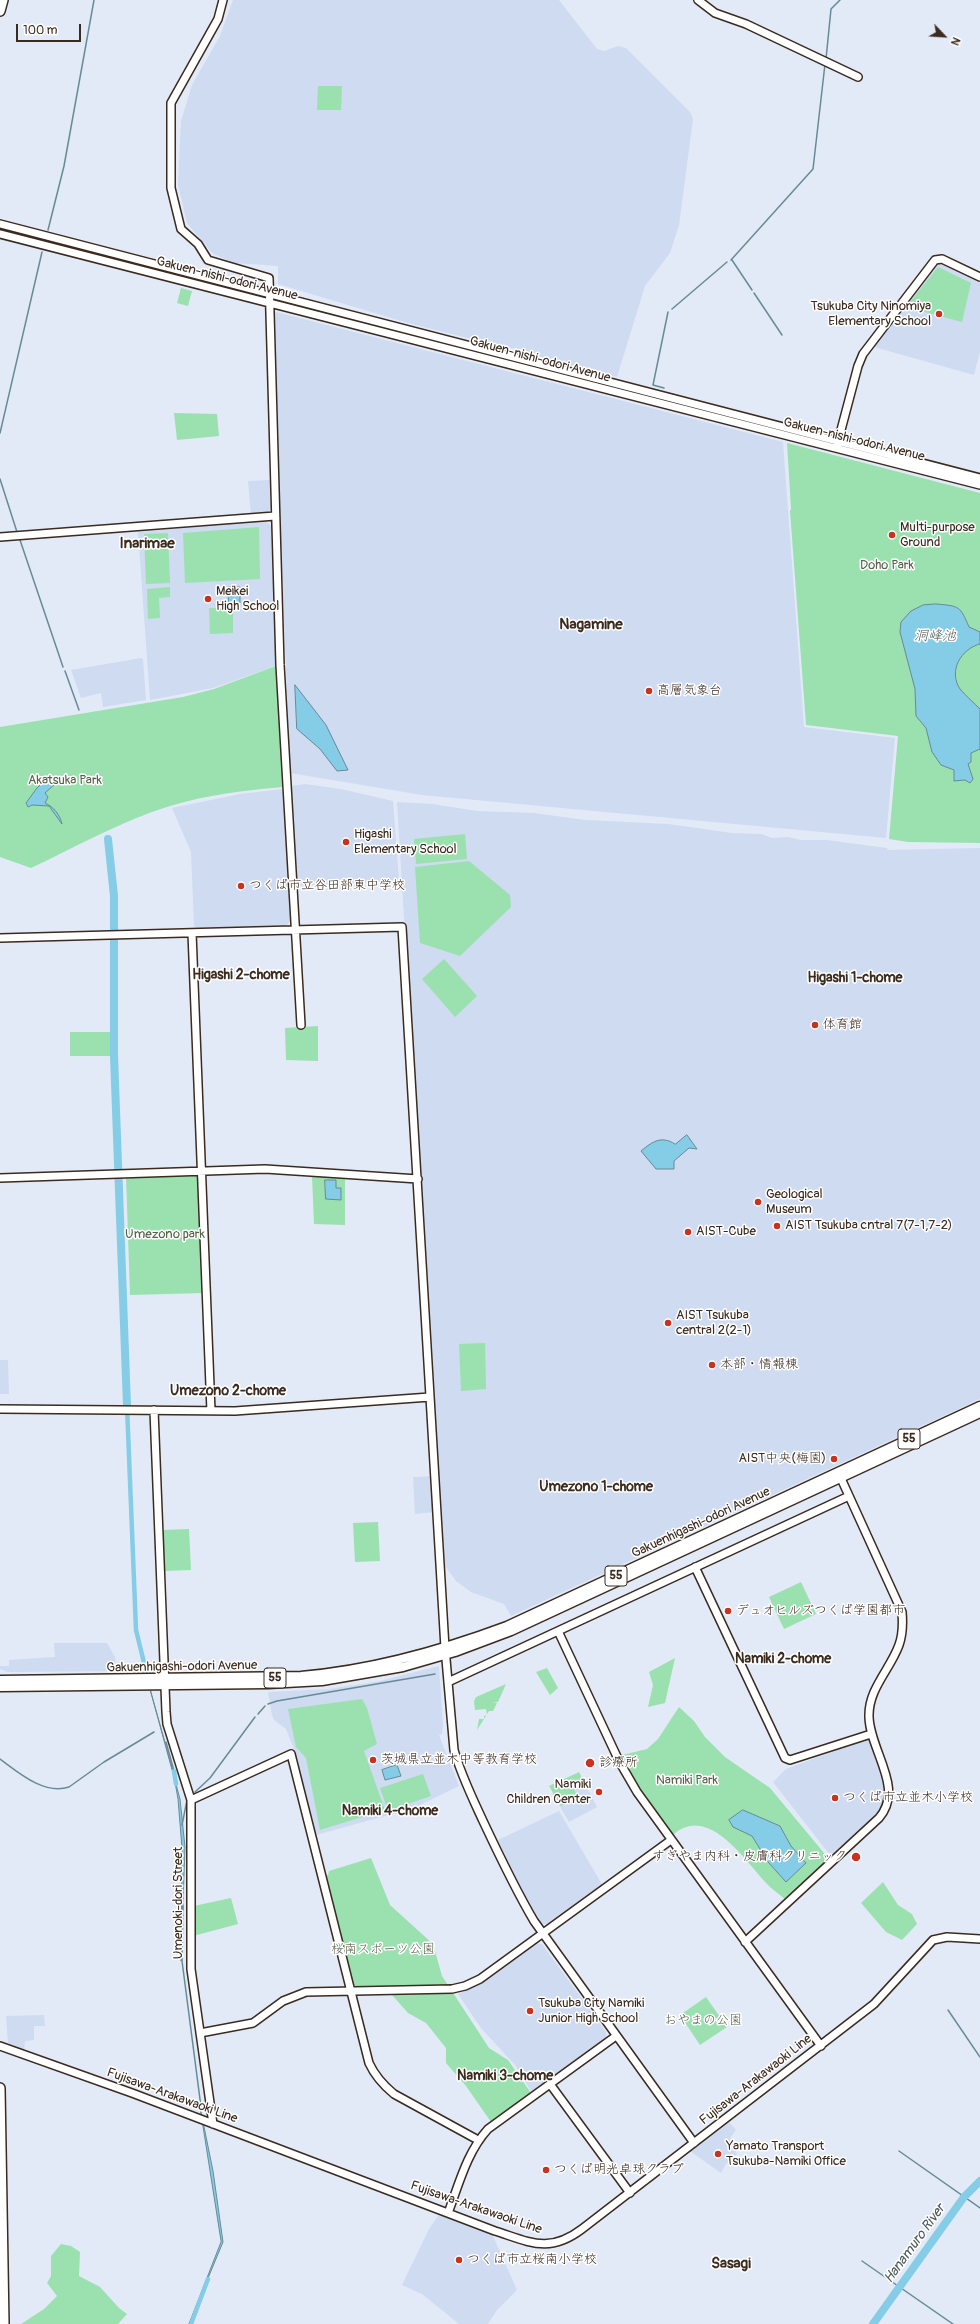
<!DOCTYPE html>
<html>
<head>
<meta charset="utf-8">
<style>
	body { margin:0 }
	#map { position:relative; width:980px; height:2324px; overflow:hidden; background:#e2eaf7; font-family:Pangolin,sans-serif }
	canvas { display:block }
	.north { position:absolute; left:924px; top:16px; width:40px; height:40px; -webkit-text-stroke:3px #fff; paint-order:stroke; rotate:115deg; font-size:11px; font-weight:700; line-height:16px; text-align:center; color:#3b2a1e }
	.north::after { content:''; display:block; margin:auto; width:14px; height:18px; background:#3b2a1e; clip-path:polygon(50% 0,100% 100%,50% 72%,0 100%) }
	.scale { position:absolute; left:16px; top:24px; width:65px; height:18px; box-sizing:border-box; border:2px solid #3b2a1e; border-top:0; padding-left:5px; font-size:12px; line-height:14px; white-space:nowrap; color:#3b2a1e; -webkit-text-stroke:3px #fff; paint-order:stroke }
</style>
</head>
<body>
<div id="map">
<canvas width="980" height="2324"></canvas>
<div class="north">N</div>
<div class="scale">100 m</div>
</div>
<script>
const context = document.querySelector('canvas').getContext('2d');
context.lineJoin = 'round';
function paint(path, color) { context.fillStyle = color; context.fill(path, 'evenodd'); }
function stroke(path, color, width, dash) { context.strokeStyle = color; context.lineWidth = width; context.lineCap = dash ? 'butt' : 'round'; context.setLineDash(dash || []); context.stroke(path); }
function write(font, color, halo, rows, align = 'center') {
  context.font = font + ' Pangolin,"Klee One",sans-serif'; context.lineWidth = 3; context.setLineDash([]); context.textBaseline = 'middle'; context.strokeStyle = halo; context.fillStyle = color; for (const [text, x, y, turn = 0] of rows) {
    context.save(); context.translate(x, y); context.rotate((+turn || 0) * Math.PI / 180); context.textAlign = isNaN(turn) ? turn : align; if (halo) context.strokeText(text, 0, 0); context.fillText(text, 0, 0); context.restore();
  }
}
const built = new Path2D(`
	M233,0h326l38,49 7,2 14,-5 8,2 64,64 3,7 -14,106 -9,28 -25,33 -28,91 -87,-23 -5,-5 -18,-1 -99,-25 -130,-39v-18l-44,-3 -22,-10 -25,-30 -9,-38 3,-64 11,-36 28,-49z
	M941,264l39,18v69l-6,24 -100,-28 62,-82z
	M276,312l507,130 21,285 91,11 -9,100 -464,-43 -132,-22 -18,-459z
	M270,480l1,28 -4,5 -16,1 -3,-33z
	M266,521l5,5 5,140 -63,22 -63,12 -12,-168z
	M141,658l2,1 3,41 -43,7 -2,-14 -20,5 -10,-28z
	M305,784l36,5 52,12 6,80 -102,5 -6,-100z
	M283,789l8,131 -4,5 -91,3 -2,-2 -3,-74 -19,-44 68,-14z
	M397,802l35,2 45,7 57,2 51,7 83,4 64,9 29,1 11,4 16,-1 13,3h25l61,8 1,2 92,-2v551l-469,217 -7,-12 -33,-12 -15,-11 -11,-15 -3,-50 -2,-1z
	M0,1360h8l1,34h-9z
	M432,1476l2,36 -19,2 -2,-37z
	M54,1643h53l8,14 1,14 -108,1 -8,-3v-3h9v-6l46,-3z
	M439,1666l4,59 -1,9 -3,1 20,51 -45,22 -98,27 -22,-86 -8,-20 -12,-9 -2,-5 -4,-23 61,-3 51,-8z
	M867,1739l3,2 14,43 1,8 -2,12 -12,18 -41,33 -57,-73 13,-13z
	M582,1778l15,29 -28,15 -17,-29z
	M559,1811l44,75 -53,39 -9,-1 -20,-35 -23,-49z
	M534,1943l8,1 64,88v7l-74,54 -17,-28 -34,-37 -23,-34 20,-9z
	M44,2015l1,11h-11v14l-9,1 -1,9 -16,-7 -2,-27z
	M728,2121l8,9 -6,8 7,16 -11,10 -5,9 -31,-22z
	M442,2214l50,20 25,56 -20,20 -9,14h-29l-37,-30 -20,-9 27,-56 9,-13z`);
const green = new Path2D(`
	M318,86h24l-1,24h-24z
	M938,267l33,16 -9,39 -56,-15z
	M181,288l11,3 -4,15 -11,-3z
	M174,413l43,1 2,22 -42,4z
	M787,443l193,50v350l-72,-1 -19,-3 9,-103 -92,-11 -16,-214 1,-2z
	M259,527l1,52 -75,4 -2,-50z
	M168,533l2,50 -24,1 -2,-50z
	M170,587v10l-11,1 1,20 -12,1 -1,-30z
	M209,608h21v5h3v20l-23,1z
	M276,666l7,121c-37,3 -77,8 -113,19 -49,15 -94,41 -139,62l-31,-11v-130l183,-30 31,-8z
	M465,834l2,25 -51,5 -2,-25z
	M469,861l41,34 1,12 -51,49 -40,-13 -5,-76z
	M444,959l33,37 -22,21 -33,-38z
	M318,1026v35l-32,-1 -1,-32z
	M70,1032h40v24h-40z
	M195,1174l4,4 4,115 -73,2 -4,-119z
	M312,1176l33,2v47l-31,-1z
	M485,1343l1,46 -25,2 -2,-47z
	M378,1522l2,39 -25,1 -2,-39z
	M189,1529l2,41 -27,1 -2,-41z
	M801,1582l15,32 -32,15 -15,-32z
	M675,1658l-10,45 -17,4 5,-22 -4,-13z
	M547,1668l11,20 -8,7 -14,-23z
	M506,1684l-8,18h-5l4,1 -4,8h-4l-12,19 2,-11h5v-3l3,-1 -1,-6 -11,1 -1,-9 2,-4z
	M362,1699l5,9 10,36 -13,7 21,59 -65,20 -14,-72 -10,-11 -8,-38z
	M679,1707l15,14 11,16 20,20 45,31 59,71 -43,41c-5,-4 -11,-9 -16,-13 -23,-22 -60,-85 -97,-52l-55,-79 29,-7 11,-10z
	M579,1772l3,6 -9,5 8,-4 1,3 -9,5 5,11 -17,8 -12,-20z
	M423,1774l8,22 -43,15 -8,-23z
	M371,1858l19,47 43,39 9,32 47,72 19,12 23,33 -40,29 -25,-36 -20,-23v-15l-20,-25 -18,-10 -23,-26 -26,2 -6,-5 -28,-109h3l1,-4z
	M883,1882l15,23 14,9 5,10 -15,16 -16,-8 -25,-29z
	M231,1898l7,26 -45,12 1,-30z
	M706,1997l21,30 -27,18 -20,-30z
	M61,2244l10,2 9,6 -1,24 21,11 19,21 8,6 -9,10h-97l23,-15 13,-13 -10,-13 4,-7v-20z`);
const water = new Path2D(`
	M228,587h12v16l-11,1z
	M936,604c24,2 24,2 33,23l11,5v12c-19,5 -32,27 -20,45 6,7 14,14 20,20v40l-9,4v9l-3,2 5,15 -3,4 -5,-3 -11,1v-11l-13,-5 -9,-13 -6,-24 -10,-12 -1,-27 -15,-57 1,-10 10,-11 12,-6z
	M295,685l31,40 22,45 -11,1 -17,-22 -23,-20z
	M48,778l6,2 1,4 -10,9 3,4 -3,6c9,4 15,12 17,21l-13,-18 -17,-1 -4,2 -2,-4 11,-15z
	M687,1135l10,14 -8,-1 -15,13v8h-18l-15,-18c11,-9 20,-16 34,-7z
	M325,1180h11v8h5v12l-15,-1z
	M145,1671l35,128 5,48 -4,114 1,-113 -4,-49 -5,-28z
	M397,1765l4,11 -16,4 -3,-10z
	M743,1810l37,16 11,20 15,17 -20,19 -18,-20 -16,-26 -19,-9 -4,-7z
	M200,2107l13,64 10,71 -34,82 32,-82z`);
const stream = new Path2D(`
	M826,59l5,-50 9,-9
	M48,230l16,-64 30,-166
	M731,260l82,-91 12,-105
	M732,260l20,30
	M754,293l28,42
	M672,309l55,-47
	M664,388l-11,-3 15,-73
	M0,433l42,-181
	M0,479l17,53
	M20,540l43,127
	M65,671l14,39
	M268,1704l9,-3 158,-27
	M258,1714l7,-8
	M166,1742l8,29
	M0,1759c19,14 44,36 69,28l35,-25 50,-30
	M195,1792l15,-14 45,-61
	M182,1825l5,-25
	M183,1906l-1,55 19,146
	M948,2010l32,47
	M899,2151l81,57
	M862,2261l91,63`);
const canal = new Path2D(`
	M127,1406l9,224 10,41
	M174,1771l2,13
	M191,2324l17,-45`);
const river = new Path2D(`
	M108,839l6,57v160l13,350
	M873,2324l91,-127 16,-16`);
const secondary = new Path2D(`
	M223,0l-5,19 -47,84v85l10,41 17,15 10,16 61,18 11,387 21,360
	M698,0l17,13 31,11 112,53
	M0,224l980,254
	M0,234l980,251
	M837,445l21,-79 5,-12 72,-94 7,-1 38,18
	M0,537l275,-21
	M192,933l19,478
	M0,938l402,-11 43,721 9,102c7,25 18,47 29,71 16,34 32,68 51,100l160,222
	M0,1178l265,-9 153,10
	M0,1409l235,2 195,-14
	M154,1410l12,302 1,12 24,76v169l22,155
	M695,1567l90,191 5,2 81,-26
	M558,1631l61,130 18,31 184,254
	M448,1682l401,-186
	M191,1800l100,-46 78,309c6,13 14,22 25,31l84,46
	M745,1942l134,-124c26,-30 -9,-67 -10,-101 -1,-28 21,-47 30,-72 4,-11 4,-21 3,-33l-63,-138
	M200,2033l53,-10 30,-22 23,-9 146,-3 13,-3 15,-7 191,-139
	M0,2046l132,47 363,138c35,11 54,23 87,-2l292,-225 59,-64 14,-3 33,2
	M550,2084l80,109
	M448,2213c11,-29 19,-61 40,-84l128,-93`);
const primary = new Path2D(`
	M0,1680l301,-4c72,-6 139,-25 206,-50l473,-220
	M0,1687l268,-3 54,-3 81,-14 52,-15 56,-21 469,-218`);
const highway = new Path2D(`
	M0,11l3,-11
	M0,2088l4,236`);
const markers = [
	[939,314,4,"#c8321e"],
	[892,535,4,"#c8321e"],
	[208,599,4,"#c8321e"],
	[649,691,4,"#c8321e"],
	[346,842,4,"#c8321e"],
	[241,886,4,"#c8321e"],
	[815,1025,4,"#c8321e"],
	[758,1202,4,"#c8321e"],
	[777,1226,4,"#c8321e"],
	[688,1232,4,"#c8321e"],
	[668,1323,4,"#c8321e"],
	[712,1365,4,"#c8321e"],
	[834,1459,4,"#c8321e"],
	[728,1611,4,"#c8321e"],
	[373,1760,4,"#c8321e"],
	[590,1763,5,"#c8321e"],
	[599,1792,4,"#c8321e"],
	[835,1798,4,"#c8321e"],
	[856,1857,5,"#c8321e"],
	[530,2011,4,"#c8321e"],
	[718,2154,4,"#c8321e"],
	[546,2170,4,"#c8321e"],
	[459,2260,4,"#c8321e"]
];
const shields = [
	[909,1439,22],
	[616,1576,22],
	[275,1678,22]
];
const shieldNames = [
	["55",909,1439],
	["55",616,1576],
	["55",275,1678]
];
const streetNames = [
	["Gakuen-nishi-odori Avenue",227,279,14],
	["Gakuen-nishi-odori Avenue",540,360,15],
	["Gakuen-nishi-odori Avenue",854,440,14],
	["Gakuenhigashi-odori Avenue",701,1523,-25],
	["Gakuenhigashi-odori Avenue",182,1667,-1],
	["Umenoki-dori Street",179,1903,-90],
	["Fujisawa-Arakawaoki Line",756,2080,-38],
	["Fujisawa-Arakawaoki Line",172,2096,20],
	["Fujisawa-Arakawaoki Line",476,2208,19]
];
const poiNames = [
	["Tsukuba City Ninomiya",931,307,"right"],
	["Elementary School",931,322,"right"],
	["Multi-purpose",900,528],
	["Ground",900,543],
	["Meikei",216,592],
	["High School",216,607],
	["高層気象台",657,691],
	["Higashi",354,835],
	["Elementary School",354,850],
	["つくば市立谷田部東中学校",249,886],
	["体育館",823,1025],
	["Geological",766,1195],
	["Museum",766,1210],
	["AIST Tsukuba cntral 7(7-1,7-2)",785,1226],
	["AIST-Cube",696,1232],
	["AIST Tsukuba",676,1316],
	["central 2(2-1)",676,1331],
	["本部・情報棟",720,1365],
	["AIST中央(梅園)",826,1459,"right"],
	["デュオヒルズつくば学園都市",736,1611],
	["茨城県立並木中等教育学校",381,1760],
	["診療所",599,1763],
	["Namiki",591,1785,"right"],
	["Children Center",591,1800,"right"],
	["つくば市立並木小学校",843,1798],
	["すぎやま内科・皮膚科クリニック",847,1857,"right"],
	["Tsukuba City Namiki",538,2004],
	["Junior High School",538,2019],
	["Yamato Transport",726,2147],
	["Tsukuba-Namiki Office",726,2162],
	["つくば明光卓球クラブ",554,2170],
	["つくば市立桜南小学校",467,2260]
];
const parkNames = [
	["Doho Park",887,566],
	["Akatsuka Park",65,781],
	["Umezono park",165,1235],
	["Namiki Park",687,1781],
	["桜南スポーツ公園",383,1950],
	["おやまの公園",703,2021]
];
const waterNames = [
	["洞峰池",935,636],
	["Hanamuro River",915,2244,-54]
];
const neighbourhoodNames = [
	["Higashi 2-chome",241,975],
	["Higashi 1-chome",855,978],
	["Umezono 2-chome",228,1391],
	["Umezono 1-chome",596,1487],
	["Namiki 2-chome",783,1659],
	["Namiki 4-chome",390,1811],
	["Namiki 3-chome",505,2076]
];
const quarterNames = [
	["Inarimae",147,544],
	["Nagamine",591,625],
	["Sasagi",731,2264]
];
paint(built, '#cedbf1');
paint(green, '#9ae1af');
paint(water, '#85cce6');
stroke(water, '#678b96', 1);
stroke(stream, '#678b96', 1.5);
stroke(canal, '#85cce6', 4.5);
stroke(river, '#85cce6', 8);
stroke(secondary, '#3b2a1e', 10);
stroke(primary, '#3b2a1e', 11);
stroke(highway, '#3b2a1e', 12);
stroke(secondary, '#fff', 7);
stroke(primary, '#fff', 8);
stroke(highway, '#fff', 9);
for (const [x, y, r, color] of markers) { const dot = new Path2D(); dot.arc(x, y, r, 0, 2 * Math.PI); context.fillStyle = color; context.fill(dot); stroke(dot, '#fff', 1.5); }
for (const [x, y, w] of shields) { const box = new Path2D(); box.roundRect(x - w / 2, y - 10, w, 20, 3); context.fillStyle = '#fff'; context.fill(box); stroke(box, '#3b2a1e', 1); }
write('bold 12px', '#3b2a1e', null, shieldNames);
write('13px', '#3b2a1e', '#fff', streetNames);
write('13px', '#3b2a1e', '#fff', poiNames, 'left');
write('13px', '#58614a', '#fff', parkNames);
write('italic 14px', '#515b5a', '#fff', waterNames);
write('bold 14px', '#3b2a1e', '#fff', neighbourhoodNames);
write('bold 15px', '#3b2a1e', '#fff', quarterNames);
</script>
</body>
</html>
